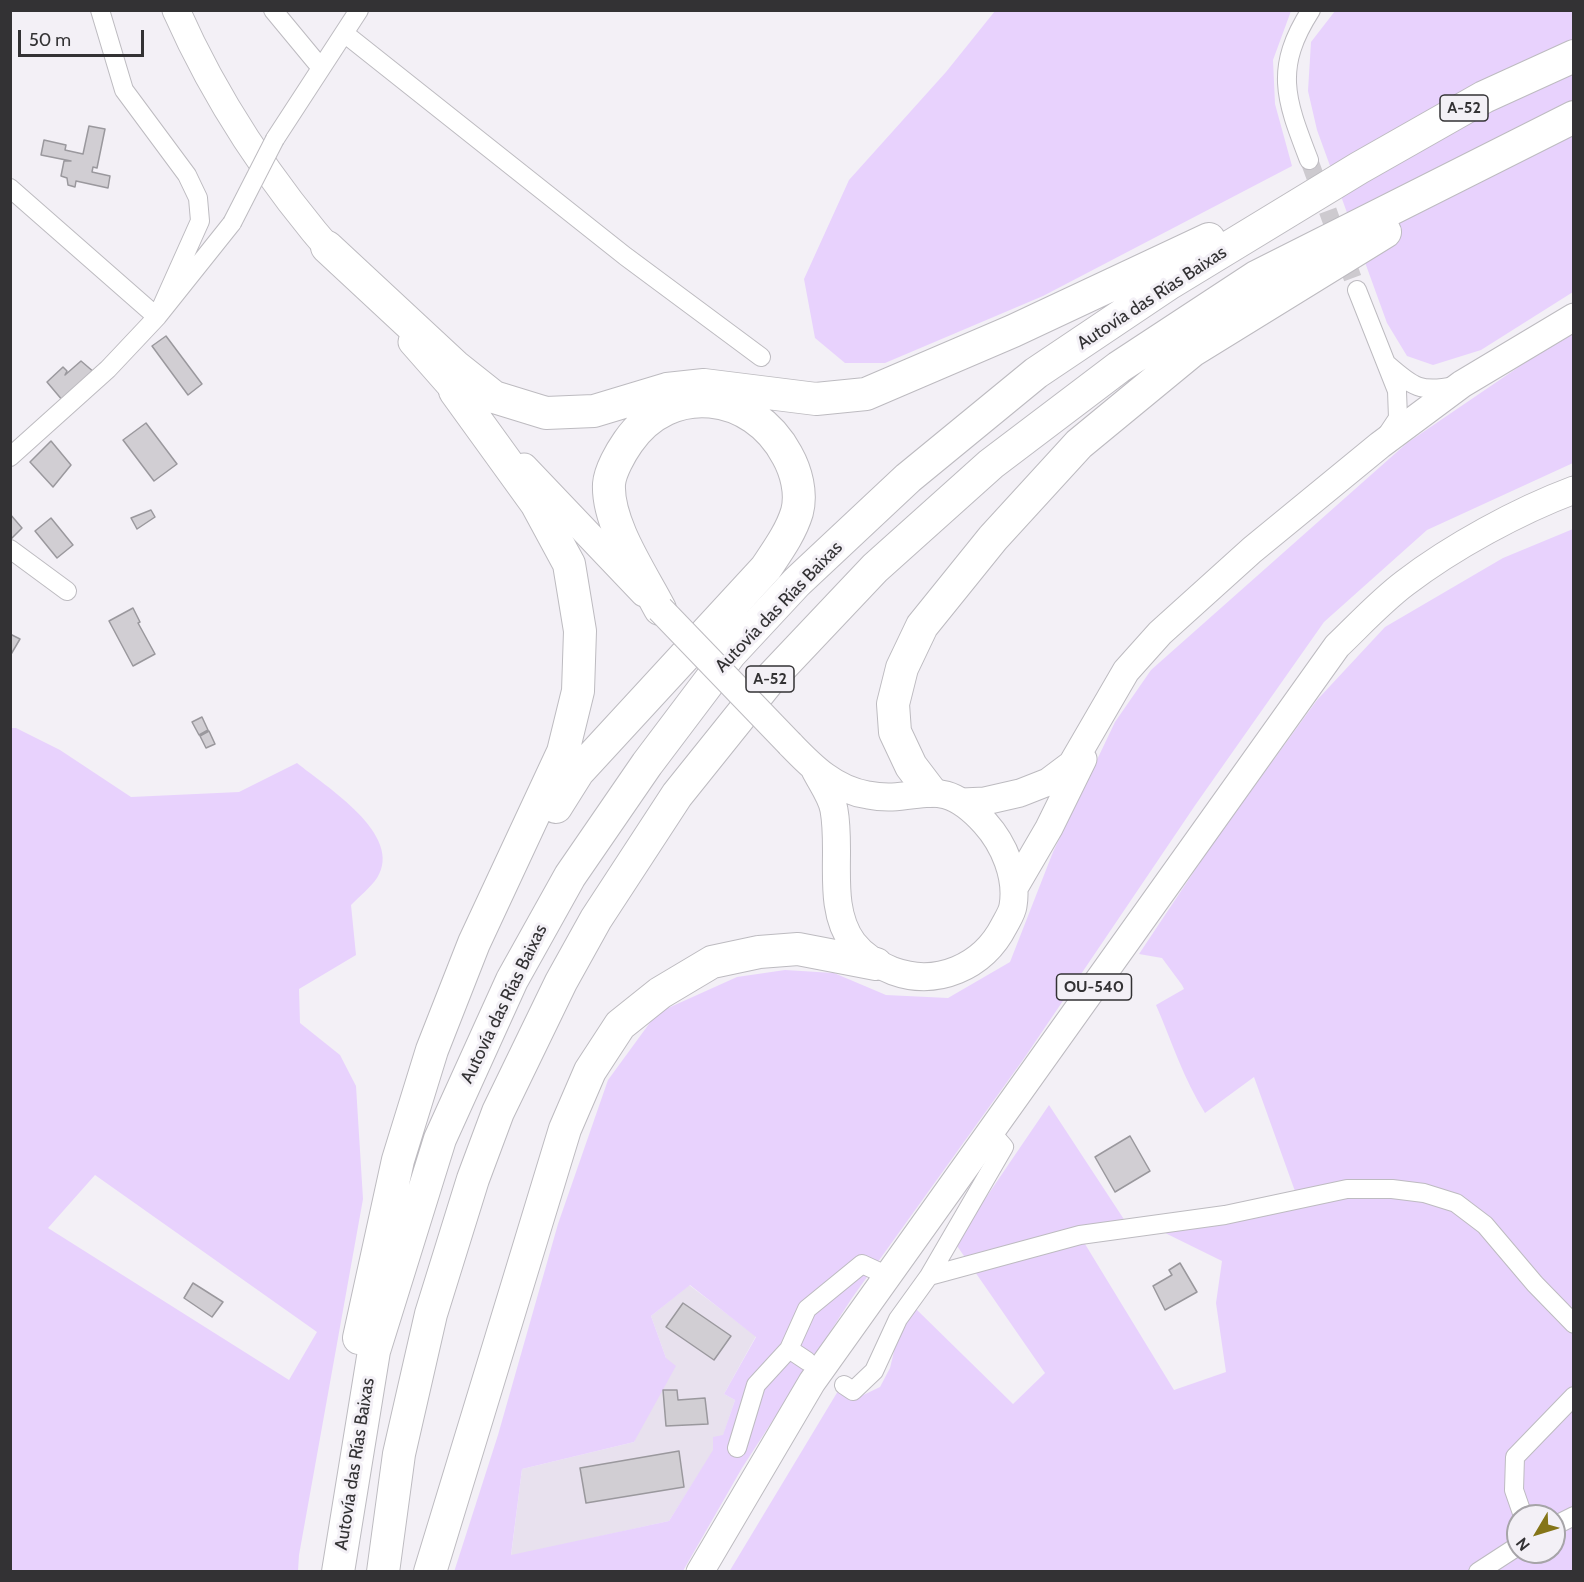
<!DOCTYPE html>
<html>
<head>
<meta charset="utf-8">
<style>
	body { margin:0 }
	#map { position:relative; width:1584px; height:1582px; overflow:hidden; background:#f3f0f6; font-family:Cabin,sans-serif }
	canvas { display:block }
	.frame { position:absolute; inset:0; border:12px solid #333234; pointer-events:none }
	.north { position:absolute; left:1506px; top:1504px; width:60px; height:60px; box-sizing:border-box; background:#f3f0f6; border:2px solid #a6a4a8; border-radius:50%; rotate:232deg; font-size:16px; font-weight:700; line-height:24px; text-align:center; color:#333234 }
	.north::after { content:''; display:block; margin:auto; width:21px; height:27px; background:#857518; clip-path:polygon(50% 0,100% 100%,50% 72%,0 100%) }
	.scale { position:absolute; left:18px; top:30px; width:126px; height:27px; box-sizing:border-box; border:3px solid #333234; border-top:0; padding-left:8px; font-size:18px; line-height:21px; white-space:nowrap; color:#333234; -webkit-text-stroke:4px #f3f0f6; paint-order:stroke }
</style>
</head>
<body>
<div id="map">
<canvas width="1584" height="1582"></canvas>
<div class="frame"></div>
<div class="north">N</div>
<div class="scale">50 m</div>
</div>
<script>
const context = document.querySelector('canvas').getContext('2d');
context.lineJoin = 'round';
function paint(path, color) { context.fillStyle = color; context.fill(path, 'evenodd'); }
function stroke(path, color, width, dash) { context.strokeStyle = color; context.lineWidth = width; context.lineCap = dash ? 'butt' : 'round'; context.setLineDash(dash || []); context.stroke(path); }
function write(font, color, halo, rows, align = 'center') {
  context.font = font + ' Cabin,sans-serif'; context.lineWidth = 6; context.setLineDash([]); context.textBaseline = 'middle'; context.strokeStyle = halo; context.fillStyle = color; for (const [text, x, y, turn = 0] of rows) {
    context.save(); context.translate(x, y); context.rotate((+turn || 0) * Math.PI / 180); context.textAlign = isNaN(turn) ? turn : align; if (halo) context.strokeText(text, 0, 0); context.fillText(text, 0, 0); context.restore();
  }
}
const built = new Path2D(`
	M689,1285l67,51 -32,58 11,6 -12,36 -54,85 -158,35 11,-87 112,-27 32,-84 -15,-42z`);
const green = new Path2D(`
	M995,11h296l-18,49 2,44 17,62 -249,130 -158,67h-40l-30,-25 -11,-59 45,-99 97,-108z
	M1335,11h238v281l-92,58 -48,15 -26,-9 -20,-33 -70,-193 -9,-39 3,-49z
	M1573,334v129l-146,67 -103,92 -128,182 -171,253 -173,241 -110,170 -59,103 -229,1 44,-137 60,-211 50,-144 49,-67 80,-36 48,-7 49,3 52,22 62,3 62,-36 43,-110 62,-130 36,-52 256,-227 119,-81zM690,1285l66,52 -32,57 11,6 -12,35 -10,2v13l-44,71 -158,34 11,-86 112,-27 42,-76 -10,-8 -15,-42z
	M1573,529v1042l-844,1 109,-181 19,7 23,-11 10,-19 6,-25 19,-35 98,96 32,-31 -90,-130 94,-138 78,119 -42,20 89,146 52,-18 -10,-69 6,-42 -63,-31 137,-36 -42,-117 -49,36c-22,-35 -33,-71 -49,-108l28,-16 -2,-4 -20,-27 -23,-4 72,-108 106,-146 68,-73 118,-69zM1518,1516h36v36h-36z
	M11,728h5l44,22 71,47 108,-5 58,-29c28,23 108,72 80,115 -7,10 -18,19 -26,27l5,50 -57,34 1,34 40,32 16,31 7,113 -64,356 -1,16h-287zM95,1175l222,157 -28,48 -241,-152z`);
const building = new Path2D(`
	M89,126l16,3 -8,39 -4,-1 -1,5 18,4 -2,12 -32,-7 -1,6 -7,-2 -1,-7 -6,-2 3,-15h7l-30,-6 3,-15 22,5 -1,5 18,4z
	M166,336l36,48 -14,11 -36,-49z
	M81,361l14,12 -32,28 -16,-19 16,-15 4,4 -2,4z
	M146,423l31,41 -23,17 -31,-41z
	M51,441l20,24 -18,22 -23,-25z
	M151,510l4,7 -18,12 -6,-11z
	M10,514l12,14 -12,12z
	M51,518l22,27 -16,13 -22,-27z
	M133,608l7,14 -2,1 17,31 -22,12 -24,-45z
	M10,634l10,5 -10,17z
	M202,717l6,13 -9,5 -7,-13z
	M209,731l6,13 -9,4 -6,-12z
	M1130,1136l20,35 -35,21 -20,-35z
	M1180,1263l17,29 -32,18 -12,-24 19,-11 -3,-5z
	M193,1283l30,19 -11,15 -28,-19z
	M683,1303l48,33 -17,24 -48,-33z
	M663,1390h14l1,10 27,-2 3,26 -42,2z
	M679,1451l5,36 -98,16 -6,-35z`);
const streetTunnel = new Path2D(`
	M1309,160l48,130`);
const street = new Path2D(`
	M273,10l48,58
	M344,33l281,223 136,101
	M275,139l84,-129
	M1309,160c-23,-60 -36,-91 2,-150
	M10,188l147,129 43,-96 -2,-23 -11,-23 -63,-85 -24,-80
	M1357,290l40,101 1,27 -12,18
	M1388,365c25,22 33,28 66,21
	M10,457l98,-88 49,-52 75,-94
	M10,549l57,42
	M929,1276l75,-129 -13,-15
	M789,1349l18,12
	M844,1385l9,6 21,-20 24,-52 31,-43 151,-41 145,-20 122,-26h45l32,4 32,10 29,22 50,59 39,40
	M737,1448l19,-63 33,-36 18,-40 55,-45 26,12
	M1523,1516l-9,-26 1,-33 59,-61
	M1554,1526l20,-10
	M1478,1572l40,-26`);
const primary = new Path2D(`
	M176,10c41,93 97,176 164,252
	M412,342l58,66
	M524,467l120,126
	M790,744c22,23 45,46 78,51 51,10 70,-24 117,28 19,21 33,54 28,83 -1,7 -6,14 -9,20 -21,41 -67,61 -111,45 -15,-6 -30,-15 -40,-28 -27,-36 -11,-90 -19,-133 -2,-13 -13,-28 -19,-40
	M962,802l23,-1 35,-8 28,-11 24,-18 54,-93 34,-38 92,-83 128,-105 82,-61 112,-67
	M1014,888l35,-60 34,-69
	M700,1572l112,-190 525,-736c22,-21 44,-45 68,-63 47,-36 113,-72 169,-93`);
const highway = new Path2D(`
	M327,247l128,119 39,31 52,16 48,-2 73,-22 37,-4 112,14 50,-5 147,-63 196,-92
	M930,791l-19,-25 -16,-34 -2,-28 9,-36 20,-42 71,-88 86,-94 113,-93 193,-119
	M556,807l22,-35 188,-204c12,-18 25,-36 31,-56 5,-19 -1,-41 -10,-57 -34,-64 -117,-74 -159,-13 -7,10 -18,29 -19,42 -2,40 33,90 51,125
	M359,1338l39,-178 34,-110 42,-107 89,-191 15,-61 2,-60 -11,-67 -33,-61 -81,-112
	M338,1572l36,-221 66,-212 72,-159 58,-104 77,-112 83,-110 67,-72 111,-104 128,-105 134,-90 189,-115 125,-71 90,-41
	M383,1572l16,-118 32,-140 42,-135 25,-67 63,-130 35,-63 81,-124 93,-116 105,-111 116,-104 128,-97 137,-90 318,-160
	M430,1572l135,-443 25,-58 30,-46 40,-32 52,-31 47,-10 39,-3 78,15`);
const streetBridge = new Path2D(`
	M232,223l43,-84`);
const primaryBridge = new Path2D(`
	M660,609l130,135`);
const shields = [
	[1464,108,48],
	[770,679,48],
	[1094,987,75]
];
const shieldNames = [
	["A-52",1464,108],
	["A-52",770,679],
	["OU-540",1094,987]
];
const streetNames = [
	["Autovía das Rías Baixas",1152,298,-33],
	["Autovía das Rías Baixas",779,607,-46],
	["Autovía das Rías Baixas",504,1004,-64],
	["Autovía das Rías Baixas",355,1464,-81]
];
paint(built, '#e8e1ee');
paint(green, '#e8d2fd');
paint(building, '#d1ced3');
stroke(building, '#9a989d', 1.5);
stroke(streetTunnel, '#cdcacf', 18, [18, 9]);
stroke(street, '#bdbbc0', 20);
stroke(primary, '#bdbbc0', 29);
stroke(highway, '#bdbbc0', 34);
stroke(street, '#fff', 18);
stroke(primary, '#fff', 27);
stroke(highway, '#fff', 32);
stroke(streetBridge, '#bdbbc0', 20, []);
stroke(primaryBridge, '#bdbbc0', 29, []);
stroke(streetBridge, '#fff', 18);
stroke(primaryBridge, '#fff', 27);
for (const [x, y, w] of shields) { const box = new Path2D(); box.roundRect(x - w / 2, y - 13, w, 26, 4.5); context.fillStyle = '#f3f0f6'; context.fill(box); stroke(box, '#333234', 1.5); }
write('bold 16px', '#333234', null, shieldNames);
write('18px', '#333234', '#f3f0f6', streetNames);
</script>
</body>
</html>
